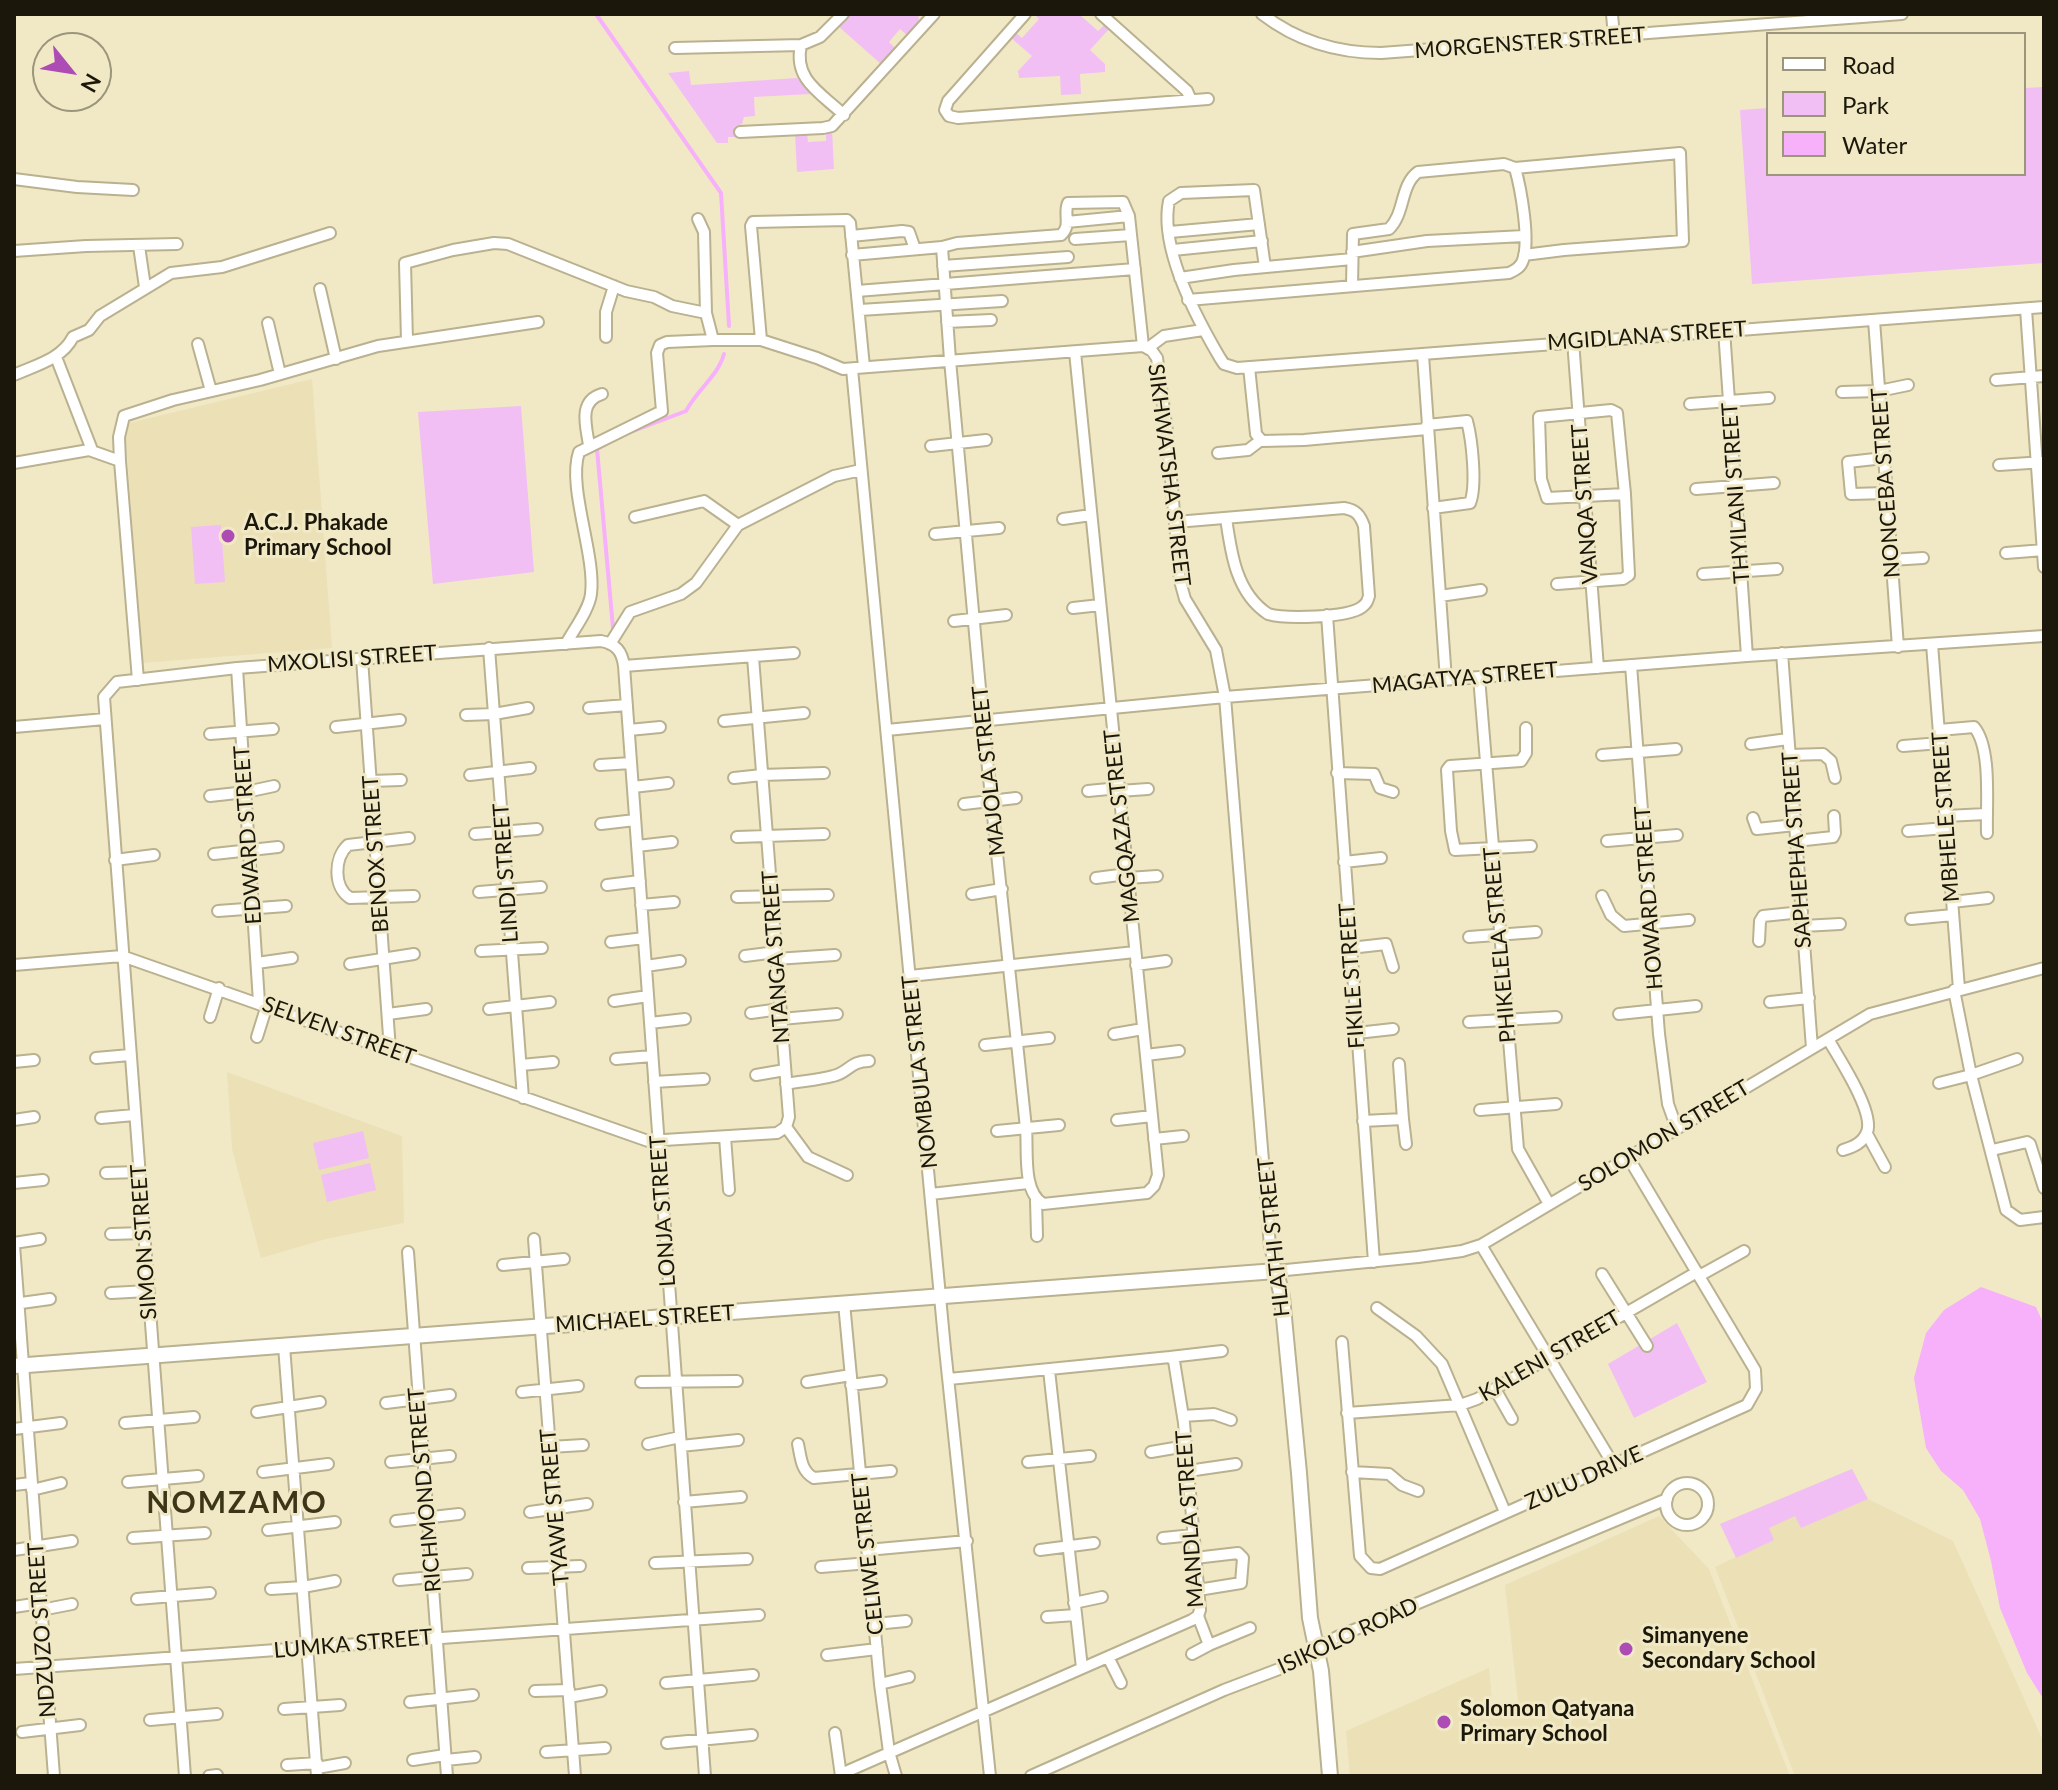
<!DOCTYPE html>
<html>
<head>
<meta charset="utf-8">
<style>
	body { margin:0 }
	#map { position:relative; width:2058px; height:1790px; overflow:hidden; background:#f1e9c6; font-family:Lato,sans-serif }
	canvas { display:block }
	.frame { position:absolute; inset:0; border:16px solid #1b180b; pointer-events:none }
	.legend { position:absolute; left:1766px; top:32px; width:260px; height:144px; box-sizing:border-box; background:#f1e9c6; border:2px solid #9b957b; margin:0; padding:10px 14px; list-style:none; font-size:24px; color:#1b180b }
	.legend li { display:flex; align-items:center; gap:16px; height:40px }
	.legend b { width:40px; border:2px solid #9b957b }
	.north { position:absolute; left:32px; top:32px; width:80px; height:80px; box-sizing:border-box; background:#f1e9c6; border:2px solid #9b957b; border-radius:50%; rotate:120deg; font-size:22px; font-weight:700; line-height:32px; text-align:center; color:#1b180b }
	.north::after { content:''; display:block; margin:auto; width:28px; height:36px; background:#ad4cb4; clip-path:polygon(50% 0,100% 100%,50% 72%,0 100%) }
</style>
</head>
<body>
<div id="map">
<canvas width="2058" height="1790"></canvas>
<div class="frame"></div>
<ul class="legend">
<li><b style="height:10px;background:#fff"></b>Road</li>
<li><b style="height:22px;background:#f2bff4"></b>Park</li>
<li><b style="height:22px;background:#f6b1fa"></b>Water</li>
</ul>
<div class="north">N</div>
</div>
<script>
const context = document.querySelector('canvas').getContext('2d');
context.lineJoin = 'round';
function paint(path, color) { context.fillStyle = color; context.fill(path, 'evenodd'); }
function stroke(path, color, width, dash) { context.strokeStyle = color; context.lineWidth = width; context.lineCap = dash ? 'butt' : 'round'; context.setLineDash(dash || []); context.stroke(path); }
function write(font, color, halo, rows, align = 'center') {
  context.font = font + ' Lato,sans-serif'; context.lineWidth = 6; context.setLineDash([]); context.textBaseline = 'middle'; context.strokeStyle = halo; context.fillStyle = color; for (const [text, x, y, turn = 0] of rows) {
    context.save(); context.translate(x, y); context.rotate((+turn || 0) * Math.PI / 180); context.textAlign = isNaN(turn) ? turn : align; if (halo) context.strokeText(text, 0, 0); context.fillText(text, 0, 0); context.restore();
  }
}
const built = new Path2D(`
	M312,379l20,269 -190,15 -17,-239z
	M227,1072l175,64 2,87 -78,16 -65,19 -29,-109z
	M1852,1469l16,30 85,42 91,202v33h-249l-80,-209 21,-10 -16,-33z
	M1659,1516l50,53 81,207h-440l-4,-45 143,-63 4,43 26,-2 -14,-124z`);
const green = new Path2D(`
	M848,14l11,2 59,-2 1,7 -11,15 -8,-7 -11,13 7,7 -14,16 -44,-39z
	M1034,14h45l19,17 7,-7 5,4 -20,22 15,14v8l-25,2 1,20 -20,1 -1,-19 -41,2 -1,-7 14,-15 -22,-19 5,-5 7,6 17,-19z
	M689,71l2,14 106,-7 16,14 -2,2 -57,3 1,19 -11,1 -2,7 -8,3 1,10h-7v6h-11l-49,-70z
	M2044,87v176l-292,21 -12,-174 28,-2v66h256v-86z
	M832,129l2,40 -37,3 -2,-39h12l1,9 18,-1v-10z
	M521,406l13,166 -101,12 -15,-172z
	M221,525l4,57 -30,2 -4,-57z
	M363,1131l6,27 -50,12 -6,-27z
	M370,1163l6,27 -49,12 -6,-27z
	M1677,1323l30,59 -73,36 -26,-54z
	M1852,1469l16,30 -67,29 -6,-12 -26,12 5,12 -38,18 -16,-34z`);
const water = new Path2D(`
	M1981,1287l55,20 8,18v375l-17,-27 -27,-65 -9,-47 -11,-42 -17,-29 -22,-19 -15,-23 -12,-70 12,-45 18,-23z`);
const stream = new Path2D(`
	M596,14l125,179 8,133
	M628,433l58,-22c11,-21 32,-35 38,-57
	M609,442l-12,7 16,179`);
const street = new Path2D(`
	M1025,14l-77,87 -3,9 4,6 9,2 250,-19
	M1101,14l86,77 4,9
	M1262,14c35,27 75,39 119,39l521,-39
	M1612,14l2,23
	M801,45c-8,35 20,48 43,70
	M675,48l126,-3 19,-8 23,-23
	M740,132l83,-4 9,-2 102,-112
	M1515,168l165,-15 3,88 -119,9 -40,5
	M14,179l63,8 56,3
	M698,219l6,13 2,81 7,27h48l56,18 26,11 300,-23
	M1067,222l62,-6
	M1170,232l89,-8
	M851,236l51,-5 7,1 6,17
	M1075,239l56,-4
	M139,246l6,41
	M942,247l8,113 33,361 43,407c2,23 -4,63 17,76l104,-11 7,-7 4,-11 -83,-823
	M1173,250l89,-9
	M14,251l72,-5 91,-2
	M1352,252l75,-11 97,-5
	M852,255l90,-8 15,-4 104,-8c11,-10 2,-21 7,-32l55,-1 6,14 14,130
	M943,266l125,-9
	M1265,267l-11,-77 -73,3 -12,8c-10,47 28,118 51,157l4,6 13,4 807,-61
	M1180,278l54,-8 118,-11
	M320,289l16,70
	M857,291l278,-22
	M1188,300l321,-27c7,-3 12,-6 14,-13 7,-20 -2,-71 -8,-92l-11,-4 -86,8c-18,13 -13,42 -29,57l-36,5 -1,52
	M2026,309l18,258
	M860,310l142,-9
	M1874,320l24,327
	M947,322l44,-2
	M268,323l12,51
	M1724,330l23,326
	M606,337v-25l8,-26
	M761,340l-10,-114 2,-4 94,-2 3,3 14,144
	M407,341l-2,-78 48,-13 41,-7 14,1 118,47 28,6 18,9 34,7
	M1573,341l25,327
	M198,344l13,47
	M1143,346l9,5 5,7 10,74 13,149 5,18 31,51 9,47 45,549 6,25 142,-14 44,-6 19,-6 389,-231 174,-46
	M1148,348l16,-12 39,-6
	M1423,355l23,325
	M56,357l36,93
	M1249,367l7,67 6,7 42,-1 123,-11
	M852,369l93,980 45,427
	M14,375c22,-10 48,-16 59,-38l16,-7 11,-14 71,-43 51,-6 108,-34
	M1996,380l48,-4
	M1842,392l37,-1 29,-6
	M1690,404l79,-6
	M1427,425l40,-4c5,19 10,65 3,82l-37,5
	M589,445c-3,-19 -11,-44 13,-51
	M931,446l55,-6
	M1218,453l30,-3 13,-10
	M1884,458l-36,4 3,32 35,-1
	M14,463l75,-13 31,11
	M1999,465l45,-3
	M1696,489l78,-6
	M635,517l69,-16 34,24
	M1063,519l28,-4
	M1176,522l168,-14c12,2 16,7 20,18l5,70c-2,6 -2,7 -7,11 -14,11 -77,12 -94,7 -32,-21 -37,-61 -42,-96
	M935,534l64,-6
	M2006,553l38,-3
	M1891,560l32,-2
	M1703,574l74,-5
	M1557,584l66,-5 6,-4 -4,-81 -8,-81 -6,-3 -72,7 2,62 6,19 78,-4
	M1440,596l41,-6
	M1073,608l27,-3
	M1327,615l47,647
	M954,621l52,-6
	M566,644c8,-15 23,-34 25,-50 5,-39 -24,-107 -12,-142l83,-41 -5,-58 3,-8 7,-3 46,-2
	M610,644l20,-32 51,-18 15,-11 42,-58 96,-49 27,-6
	M1932,644l27,345
	M489,648l34,450
	M1782,653l30,395
	M362,659l28,391
	M1631,665l28,369 9,70 9,25
	M624,666l170,-13
	M237,668l22,334
	M1479,677l39,472 31,55
	M138,680l-18,-219 -1,-24 5,-21 49,-16 87,-20 118,-34 160,-24
	M589,708l38,-3
	M466,715l28,-1 34,-6
	M724,721l80,-8
	M14,727l91,-8
	M336,727l64,-7
	M1526,728v25l-5,8 -71,5 -3,4 4,61 4,19 76,-4
	M629,730l31,-3
	M887,730l338,-33 522,-41 297,-20
	M1939,730l35,-3c18,21 12,79 13,106
	M210,734l63,-5
	M1751,744l37,-5
	M1903,746l37,-3
	M1602,755l74,-6
	M1790,755l33,-1 8,7 4,17
	M600,765l31,-2
	M1337,773l37,1 6,14 13,4
	M470,775l60,-7
	M734,778l28,-3 62,-2
	M371,781l30,-1
	M633,787l35,-4
	M1088,791l31,-3
	M1119,791l29,-2
	M210,796l36,-4 28,-6
	M964,804l52,-6
	M1946,816l40,-2
	M1753,818l4,11 38,-4
	M601,824l34,-4
	M1908,831l38,-3
	M475,834l62,-5
	M737,837l87,-3
	M409,838l-61,7c-14,13 -15,42 2,53l64,-2
	M1607,841l70,-6
	M1796,841l37,-4 2,-4 -1,-17
	M637,846l35,-4
	M214,854l64,-7
	M115,860l39,-5
	M1344,862l37,-4
	M1096,878l31,-4
	M1128,878l29,-2
	M607,885l33,-4
	M479,892l62,-5
	M972,894l30,-5
	M1602,896l9,19 13,11 65,-6
	M737,897l91,-2
	M1952,902l36,-4
	M641,905l33,-3
	M218,911l68,-5
	M1911,919l42,-4
	M1803,926l37,-2
	M1469,937l67,-5
	M1759,941l1,-20 3,-5 39,-4
	M611,942l33,-4
	M1350,948l36,-4 7,23
	M481,951l61,-3
	M745,956l31,-4
	M776,959l59,-4
	M257,963l35,-5
	M350,964l64,-10
	M14,965l108,-9 526,185 129,-8 9,-6 3,-10 -36,-460
	M1136,965l30,-4
	M646,966l34,-5
	M910,976l225,-24
	M1954,990l17,85 35,135 14,10 24,-3
	M614,1001l34,-5
	M1770,1002l39,-4
	M489,1009l61,-7
	M751,1013l29,-4
	M388,1014l38,-5
	M1619,1014l77,-8
	M210,1017l9,-29
	M781,1019l56,-5
	M1469,1022l87,-5
	M650,1023l35,-4
	M1357,1033l36,-4
	M1114,1034l29,-5
	M257,1037l10,-32
	M1828,1039c10,18 47,73 39,93 -4,11 -14,15 -24,18
	M985,1045l64,-7
	M1146,1055l33,-4
	M96,1058l34,-3
	M616,1059l36,-3
	M14,1062l20,-2
	M1399,1064l4,55
	M521,1065l32,-3
	M756,1075l29,-5
	M654,1082l50,-3
	M1939,1083l32,-8 46,-16
	M786,1084c16,-3 32,-4 47,-8 15,-3 17,-15 36,-15
	M1480,1110l76,-6
	M101,1118l33,-3
	M14,1120l20,-3
	M1117,1120l35,-4
	M1363,1121l40,-2 3,25
	M786,1127l22,30 39,18
	M997,1131l62,-6
	M1867,1134l18,33
	M725,1137l4,53
	M1154,1139l29,-3
	M1992,1150l35,-8 3,2 14,44
	M106,1173l32,-1
	M14,1183l29,-3
	M931,1194l97,-11
	M1036,1200l1,36
	M111,1234l32,-1
	M534,1239l41,537
	M14,1243l26,-4
	M14,1245l40,531
	M1481,1245l132,219
	M408,1252l39,524
	M503,1265l61,-6
	M1602,1274l45,72
	M1699,1276l45,-25
	M111,1293l37,-2
	M844,1303l36,381 9,68 7,24
	M14,1304l36,-5
	M1377,1308l39,28 26,28 63,148
	M1342,1342l18,214 11,12 9,1 367,-164 9,-16 -1,-19 -127,-213
	M284,1346l33,430
	M1170,1357l52,-6
	M1049,1370l33,298
	M641,1382l96,-1
	M807,1382l44,-7
	M851,1385l30,-4
	M1495,1389l17,30
	M522,1392l56,-6
	M386,1403l64,-8
	M257,1412l63,-10
	M1347,1413l113,-8 17,-6 220,-127
	M1183,1416l31,-2 17,6
	M125,1423l69,-6
	M14,1429l47,-6
	M648,1444l32,-7
	M798,1444c3,14 3,27 16,34l77,-7
	M681,1446l57,-6
	M550,1447l33,-2
	M1151,1452l35,-6
	M391,1462l59,-6
	M1028,1462l62,-6
	M1188,1471l48,-7
	M263,1472l65,-8
	M1352,1472l37,2 13,11 16,6
	M128,1482l70,-6
	M1666 1504a21 21 0 1 1 42 0a21 21 0 1 1-42 0Z
	M14,1485l17,-2
	M32,1490l29,-7
	M684,1502l57,-5
	M530,1512l57,-8
	M396,1521l63,-7
	M268,1530l67,-8
	M133,1538l72,-5
	M1163,1538l30,-3
	M14,1550l58,-9
	M867,1550l100,-9
	M1040,1550l54,-7
	M1195,1558l43,-5 5,5 -2,25 -43,7
	M655,1563l92,-4
	M821,1567l48,-4
	M528,1568l52,-2
	M399,1580l68,-6
	M271,1589l32,-2 32,-6
	M137,1599l73,-6
	M1074,1603l28,-6
	M14,1607l26,-4
	M41,1610l31,-6
	M1198,1616l11,29 41,-17
	M1047,1617l29,-2
	M875,1624l31,-3
	M1192,1654l17,-9
	M827,1655l50,-6
	M1108,1657l13,26
	M14,1669l745,-54
	M666,1683l87,-8
	M880,1684l29,-7
	M535,1691l34,-1
	M569,1697l32,-6
	M410,1702l63,-7
	M284,1709l56,-4
	M150,1720l67,-6
	M22,1732l58,-7
	M835,1733l6,43
	M667,1743l85,-8
	M546,1752l59,-4
	M413,1760l32,-5
	M446,1760l29,-3
	M287,1765l30,-2
	M317,1768l28,-5
	M841,1774l351,-154 6,-4 2,-6 -16,-187 -10,-62 -4,-4 -221,22
	M185,1776l-81,-1079 13,-15 120,-14 364,-27c15,3 21,10 23,25l81,1110
	M209,1776l8,-1
	M1031,1776l193,-86 63,-24 50,-29 330,-138`);
const secondary = new Path2D(`
	M14,1366l1262,-95 6,26 17,176 11,145 11,53 9,105`);
const markers = [
	[228,536,8,"#ad4cb4"],
	[1626,1649,8,"#ad4cb4"],
	[1444,1722,8,"#ad4cb4"]
];
const streetNames = [
	["MORGENSTER STREET",1530,43,-4],
	["MGIDLANA STREET",1647,336,-4],
	["SIKHWATSHA STREET",1169,475,83],
	["NONCEBA STREET",1886,483,-94],
	["THYILANI STREET",1736,493,-94],
	["VANQA STREET",1585,504,-94],
	["MXOLISI STREET",352,659,-4],
	["MAGATYA STREET",1465,678,-5],
	["MAJOLA STREET",989,771,-96],
	["MBHELE STREET",1946,817,-94],
	["MAGQAZA STREET",1122,826,-96],
	["EDWARD STREET",248,835,-94],
	["SAPHEPHA STREET",1797,850,-94],
	["BENOX STREET",376,854,-94],
	["LINDI STREET",506,873,-94],
	["HOWARD STREET",1649,898,-94],
	["PHIKELELA STREET",1500,945,-95],
	["NTANGA STREET",776,957,-94],
	["FIKILE STREET",1352,976,-94],
	["SELVEN STREET",339,1031,20],
	["NOMBULA STREET",920,1072,-96],
	["SOLOMON STREET",1664,1136,-31],
	["LONJA STREET",663,1211,-94],
	["HLATHI STREET",1274,1237,-96],
	["SIMON STREET",144,1242,-94],
	["MICHAEL STREET",645,1319,-4],
	["KALENI STREET",1550,1356,-30],
	["ZULU DRIVE",1584,1478,-24],
	["RICHMOND STREET",425,1490,-95],
	["TYAWE STREET",555,1507,-95],
	["MANDLA STREET",1190,1519,-94],
	["CELIWE STREET",868,1554,-96],
	["NDZUZO STREET",42,1630,-94],
	["ISIKOLO ROAD",1348,1636,-25],
	["LUMKA STREET",353,1644,-5]
];
const poiNames = [
	["A.C.J. Phakade",244,523],
	["Primary School",244,548],
	["Simanyene",1642,1636],
	["Secondary School",1642,1661],
	["Solomon Qatyana",1460,1709],
	["Primary School",1460,1734]
];
const districtNames = [
	["NOMZAMO",237,1503]
];
paint(built, '#ebe0b6');
paint(green, '#f2bff4');
paint(water, '#f6b1fa');
stroke(stream, '#f6b1fa', 4);
stroke(street, '#b9b18f', 14);
stroke(secondary, '#b9b18f', 18);
stroke(street, '#fff', 10);
stroke(secondary, '#fff', 14);
for (const [x, y, r, color] of markers) { const dot = new Path2D(); dot.arc(x, y, r, 0, 2 * Math.PI); context.fillStyle = color; context.fill(dot); stroke(dot, '#f1e9c6', 3); }
write('22px', '#1b180b', '#f1e9c6', streetNames);
write('bold 22px', '#1b180b', '#f1e9c6', poiNames, 'left');
context.letterSpacing = '2px';
write('bold 30px', '#3c3517', '#f1e9c6', districtNames);
context.letterSpacing = '0px';
</script>
</body>
</html>
